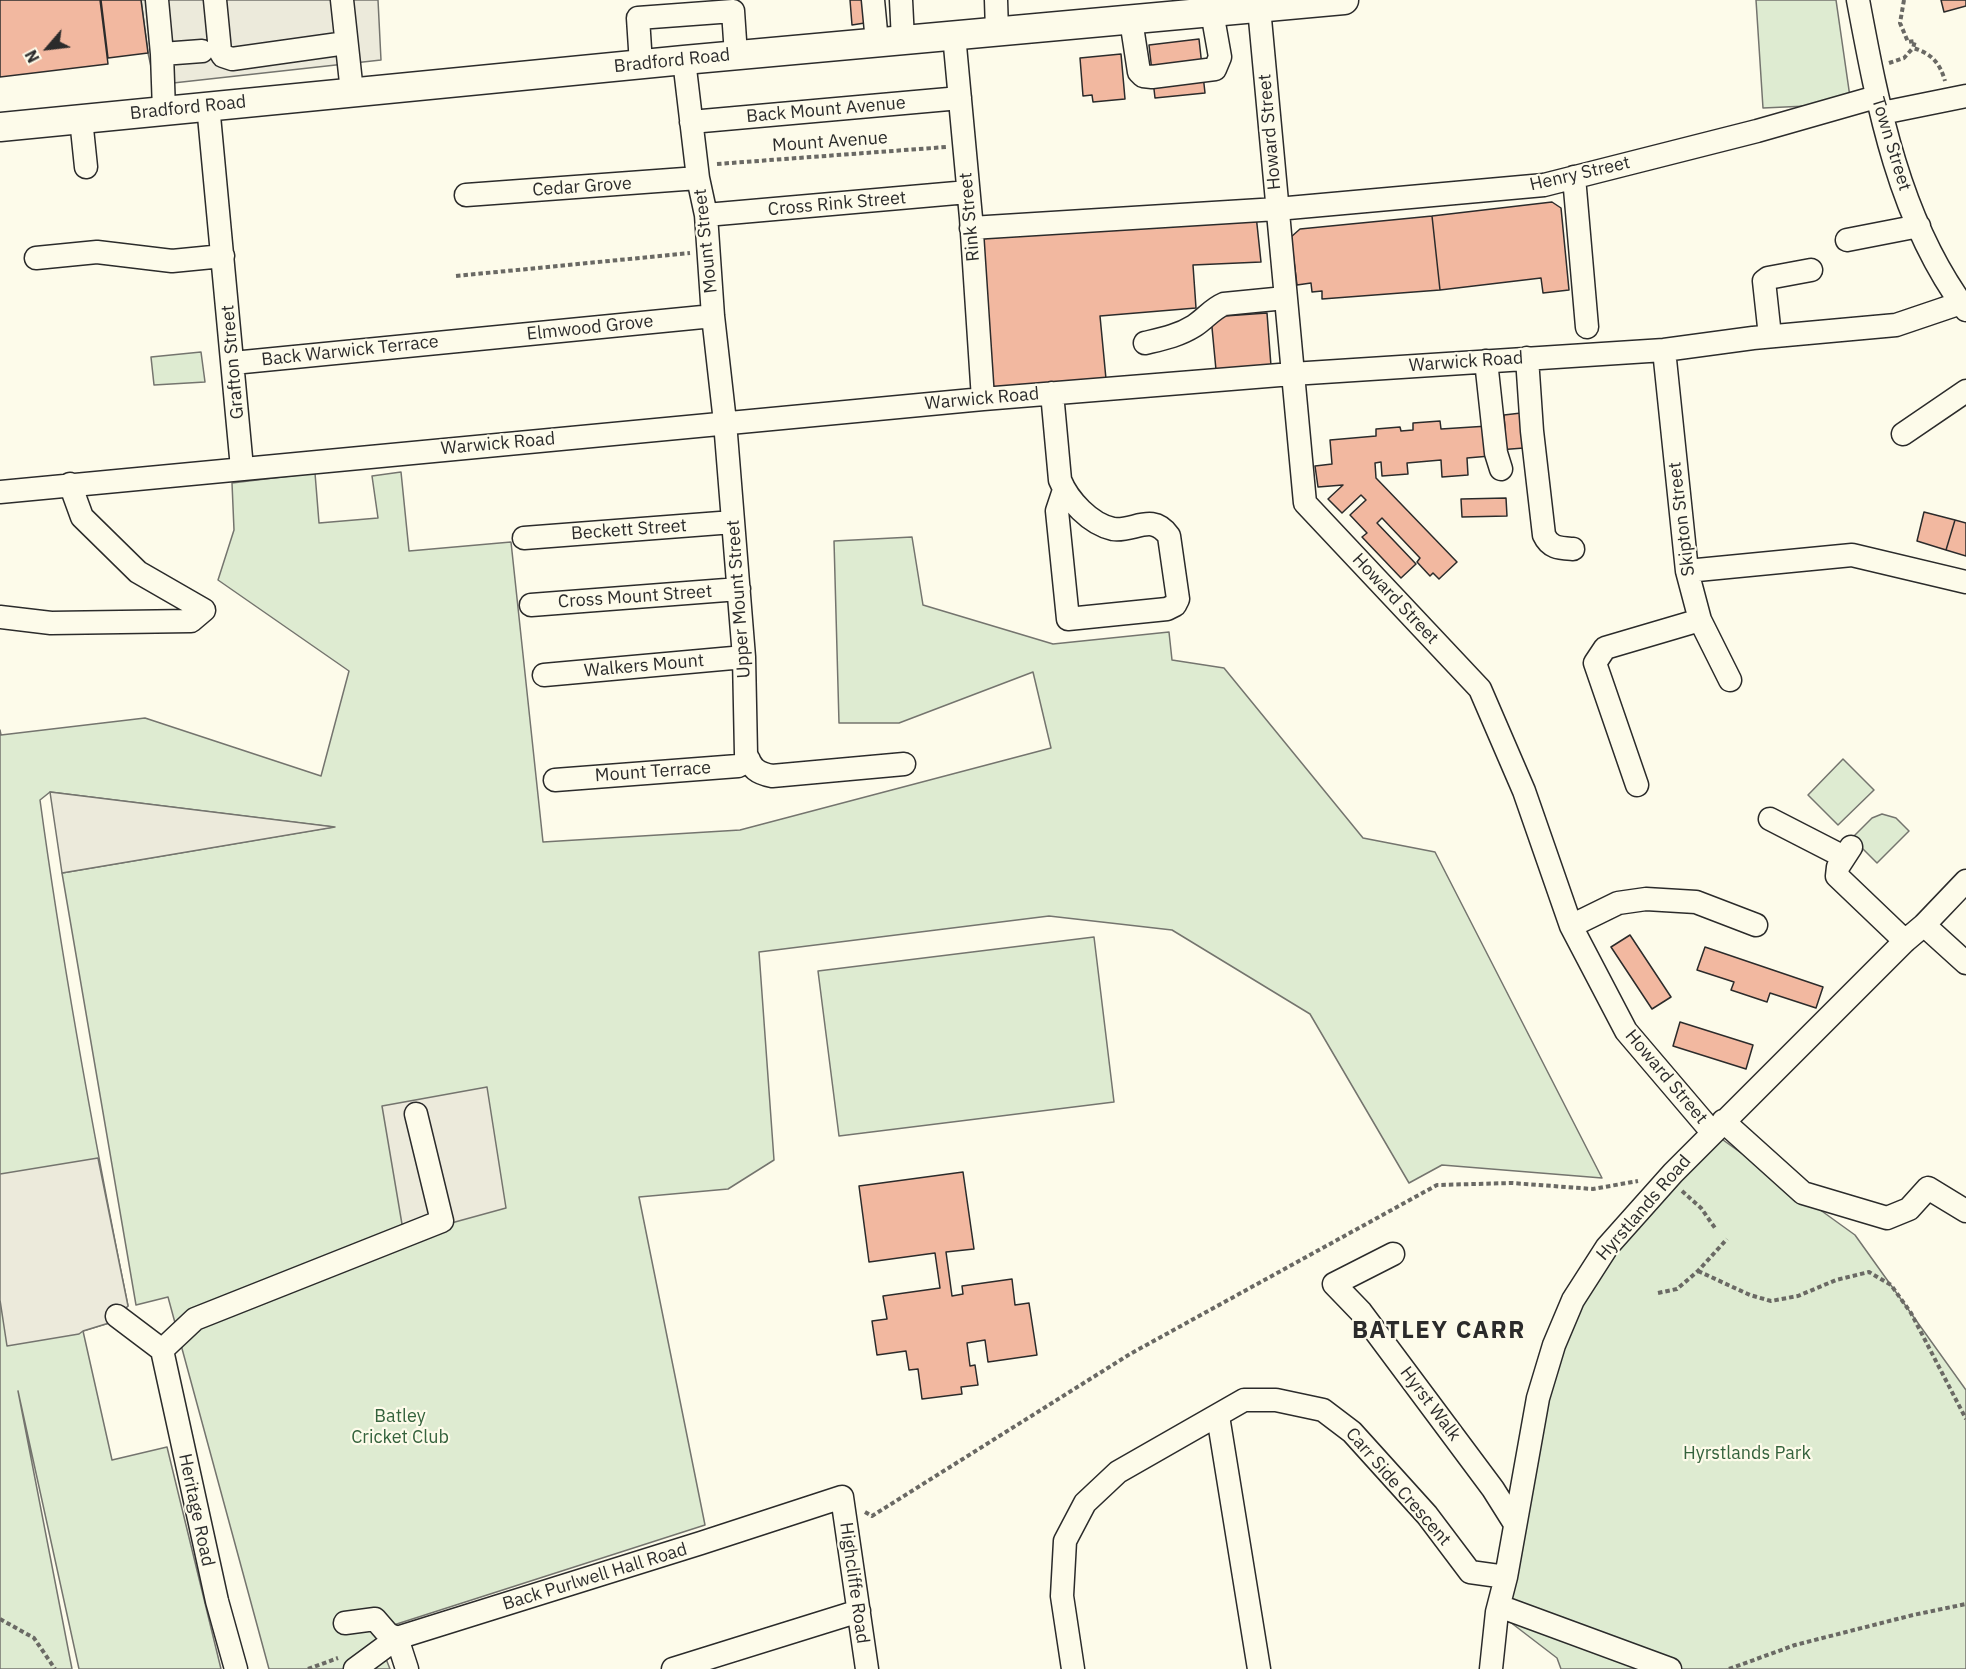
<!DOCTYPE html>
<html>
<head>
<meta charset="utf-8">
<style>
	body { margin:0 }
	#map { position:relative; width:1966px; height:1669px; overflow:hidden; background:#fdfbea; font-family:"IBM Plex Sans",sans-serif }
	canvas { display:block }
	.north { position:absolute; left:18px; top:18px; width:60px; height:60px; -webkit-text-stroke:4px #fdfbea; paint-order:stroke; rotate:242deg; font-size:16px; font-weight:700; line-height:24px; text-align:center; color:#2b2b2b }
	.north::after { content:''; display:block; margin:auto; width:21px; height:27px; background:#2b2b2b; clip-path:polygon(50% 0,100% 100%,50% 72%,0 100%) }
</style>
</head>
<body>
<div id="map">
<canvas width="1966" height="1669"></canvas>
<div class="north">N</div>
</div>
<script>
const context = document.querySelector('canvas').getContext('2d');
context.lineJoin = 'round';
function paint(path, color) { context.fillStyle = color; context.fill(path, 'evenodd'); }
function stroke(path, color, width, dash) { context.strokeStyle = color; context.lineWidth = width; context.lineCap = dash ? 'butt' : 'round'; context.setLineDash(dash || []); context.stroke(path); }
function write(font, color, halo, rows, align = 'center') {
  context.font = font + ' "IBM Plex Sans",sans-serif'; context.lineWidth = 4.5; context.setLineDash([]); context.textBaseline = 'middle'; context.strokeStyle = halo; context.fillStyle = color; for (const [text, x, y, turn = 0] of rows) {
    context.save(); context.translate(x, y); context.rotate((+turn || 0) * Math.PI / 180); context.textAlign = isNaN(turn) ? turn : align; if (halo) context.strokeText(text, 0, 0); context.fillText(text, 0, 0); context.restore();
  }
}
const green = new Path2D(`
	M1756,0h80l15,104 -88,4z
	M201,352l4,30 -51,3 -3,-28z
	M401,472l8,79 102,-9 32,300 197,-12 311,-82 -18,-76 -134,51h-60l-5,-182 78,-4 11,68 130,39 116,-12 3,28 52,8 139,170 72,14 167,326 -160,-13 -33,18 -99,-169 -138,-84 -123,-14 -290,36 15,208 -46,29 -89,8 66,328 -330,106 15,38h-121l-101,-372 -32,8 -74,-432 271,-46 -283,-35 -10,8c23,169 54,338 88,506l-19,17 -26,8 29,129 55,-13 54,222h-142l-61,-278 54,278h-72v-939l1,5 144,-17 176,58 28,-105 -131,-91 16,-50 -2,-47 83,-10 4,50 59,-5 -6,-42z
	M1843,759l31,31 -36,35 -30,-30z
	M1882,814l14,4 13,13 -32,32 -25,-25 20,-20z
	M1094,937l20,165 -275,34 -21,-165z
	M1712,1132l143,103 111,155v279h-405l-4,-11 -60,-46 76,-312z`);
const parking = new Path2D(`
	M141,0h237l3,60 -226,25 -7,-32z
	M50,792l285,35 -273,46z
	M487,1087l19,121 -102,28 -22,-130z
	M98,1158l30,148 -19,17 -26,8 -4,3 -72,12 -7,-46v-126z`);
const building = new Path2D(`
	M0,0h100l8,64 -108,13z
	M101,0h40l7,53 -40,5z
	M850,0h18l3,22 -19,3z
	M1941,0h25v6l-22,6z
	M1199,39l6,54 -50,5 -6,-53z
	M1121,54l4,45 -32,3 -1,-7 -9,1 -3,-38z
	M1552,202l9,6 8,82 -26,3 -2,-15 -101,12 -8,-74z
	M1256,215l5,47 -68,3 3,43 -96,8 6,63 -115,10 -12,-150z
	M1432,216l8,74 -118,9v-8l-10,1 -1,-9 -14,2 -6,-48 9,-8z
	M1267,313l4,53 -55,4 -5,-53z
	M1521,413l3,35 -26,2 -1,-19 8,-1 -1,-15z
	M1440,421l1,8 47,-3 2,30 -23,2 1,17 -26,2 -1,-17 -34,3 1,11 -26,2 -1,-14 -6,1 1,15 81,84 -18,17 -6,-6 -3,3 -13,-14 3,-4 -38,-40 -5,5 39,41 -15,14 -39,-41 5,-4 -17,-18 16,-15 -5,-5 -19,18 -14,-14 15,-14 -25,2 -3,-21 17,-2 -2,-24 46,-4v-7l24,-2 1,4 12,-1v-7z
	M1506,498l1,18 -45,1 -1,-18z
	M1924,512l31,8 -9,30 -29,-9z
	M1955,520l11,3v33l-20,-6z
	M1630,935l41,62 -19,12 -41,-62z
	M1705,947l118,40 -7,21 -46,-15 -3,9 -36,-12 3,-8 -37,-12z
	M1680,1022l73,23 -7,24 -73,-23z
	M963,1172l11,77 -28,3 6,44 11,-2 -1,-8 50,-7 3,26 14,-2 8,52 -49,7 -3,-22 -18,3 3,23 5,-1 3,20 -17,2 1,7 -40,5 -4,-30 -9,1 -3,-19 -29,4 -5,-34 15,-2 -4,-23 57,-8 -5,-35 -66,9 -10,-76z`);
const path = new Path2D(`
	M1904,0l-4,23 8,19 7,-1 -2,7c18,5 27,15 32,33
	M1889,63l15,-5 9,-10
	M717,164l229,-17
	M456,276l234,-23
	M1682,1191l19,17 14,20
	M1698,1271l52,24 21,6 27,-5 38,-16 33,-8 22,13 20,28 55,106
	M1658,1293l19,-4 21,-18 29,-32
	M865,1512l7,4 258,-162 307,-169 75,-2 81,6 45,-8
	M0,1619l34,19 21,31
	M308,1669l30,-11
	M1729,1669l66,-24 118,-30 53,-11`);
const minor = new Path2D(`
	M157,0l5,54 2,57
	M215,0l5,51 3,5 9,3 114,-16
	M342,0l10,92
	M873,0l4,42
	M901,0l2,40
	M996,0l1,31
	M1858,0c20,107 41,220 108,310
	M1259,8l46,495 175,186 44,102 47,135 55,105 86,101
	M1131,20l8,52 4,4 9,1 63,-8 5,-12 -8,-45
	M954,35l17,183 12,181
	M162,54l40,-3
	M684,60l14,118 8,37 7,101 12,106 19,235 2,97c6,15 11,19 26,22l132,-12
	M641,64l-3,-46 95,-7 3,44
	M208,105l34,363
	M1882,113l84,-17
	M81,119l5,48
	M691,122l269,-24
	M1574,177l13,150
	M466,195l232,-17
	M706,215l262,-23
	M971,228l306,-19 267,-24 213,-54 119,-34
	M1847,240l72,-14
	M36,258l61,-6 75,9 51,-5
	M1770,336l-6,-55 4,-3 43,-8
	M1145,343c17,-4 33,-7 49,-17 11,-7 18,-17 30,-22l61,-6
	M1664,350l23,221 13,49 30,60
	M1527,358l5,73 12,104c6,13 15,13 29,14
	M1486,361l10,92 5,16
	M233,363l480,-47
	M1052,393l8,87c8,20 30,44 53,49 21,3 39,-17 56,7l9,63 -3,6 -8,4 -99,10 -11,-108 7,-21
	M1903,434l63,-43
	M0,492l983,-93 309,-25 372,-24 89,-12 143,-13 65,-22
	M524,538l209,-16
	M1687,571l165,-16 114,27
	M531,605l208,-16
	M0,617l51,6 140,-2 13,-11 -66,-38 -56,-55 -12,-33
	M544,675l200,-18
	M555,780l183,-14 11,-6
	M1637,785l-42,-122 10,-15 95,-28
	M1770,819l74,38
	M1851,847l-13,20 -1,9 68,65
	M1924,925l42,38
	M1571,926l47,-23 28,-4 50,3 60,23
	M1723,1121l80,72 84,25 22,-9 19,-21 38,23
	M1393,1254l-59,30 27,28 132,177 22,35
	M117,1316l45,34
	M162,1350l33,-31 247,-98 -26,-107
	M162,1350l55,251 19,68
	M1218,1416l41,253
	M1499,1606l171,63
	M345,1623l30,-4 13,15 9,4 10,31
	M355,1669l42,-31 304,-95 141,-46 25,172
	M673,1669l186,-58
	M1073,1669l-11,-73 3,-55 20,-38 33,-31 126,-72h32l47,10 29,22 75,83 43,57 36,5
	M1491,1669l6,-57 9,-35 32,-179 16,-53 19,-45 34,-53 66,-74 232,-232 19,-16 42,-44`);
const major = new Path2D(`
	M0,127l684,-67 660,-60`);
const streetNames = [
	["Bradford Road",672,61,-6],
	["Bradford Road",188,108,-6],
	["Back Mount Avenue",826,110,-5],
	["Howard Street",1270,132,-95],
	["Mount Avenue",830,142,-4],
	["Town Street",1891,144,73],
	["Henry Street",1580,174,-13],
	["Cedar Grove",582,187,-4],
	["Cross Rink Street",837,204,-5],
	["Rink Street",970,217,-95],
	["Mount Street",706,241,-96],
	["Elmwood Grove",590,328,-6],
	["Back Warwick Terrace",350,351,-6],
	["Grafton Street",233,362,-95],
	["Warwick Road",1466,362,-4],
	["Warwick Road",982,399,-5],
	["Warwick Road",498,444,-5],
	["Skipton Street",1682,519,-97],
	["Beckett Street",629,530,-4],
	["Cross Mount Street",635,597,-4],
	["Upper Mount Street",739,599,-94],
	["Howard Street",1395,599,47],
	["Walkers Mount",644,666,-5],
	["Mount Terrace",653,772,-4],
	["Howard Street",1666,1077,50],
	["Hyrstlands Road",1644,1208,-49],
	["Hyrst Walk",1430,1404,53],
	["Carr Side Crescent",1398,1487,49],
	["Heritage Road",196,1510,78],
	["Back Purlwell Hall Road",595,1577,-17],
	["Highcliffe Road",854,1583,82]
];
const parkNames = [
	["Batley",400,1417],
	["Cricket Club",400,1438],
	["Hyrstlands Park",1747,1454]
];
const districtNames = [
	["BATLEY CARR",1439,1331]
];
paint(green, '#deebd1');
stroke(green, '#74746e', 1.5);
paint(parking, '#eceadb');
stroke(parking, '#74746e', 1.5);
paint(building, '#f2b8a0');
stroke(building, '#2b2b2b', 1.5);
stroke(minor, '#2b2b2b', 25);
stroke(major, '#2b2b2b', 31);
stroke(path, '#6a6964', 4, [4.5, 3]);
stroke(minor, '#fdfbea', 22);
stroke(major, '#fdfbea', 28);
write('18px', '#2b2b2b', '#fdfbea', streetNames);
write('18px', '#34623c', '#fdfbea', parkNames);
context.letterSpacing = '1.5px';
write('bold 24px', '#2b2b2b', '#fdfbea', districtNames);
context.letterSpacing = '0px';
</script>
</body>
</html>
